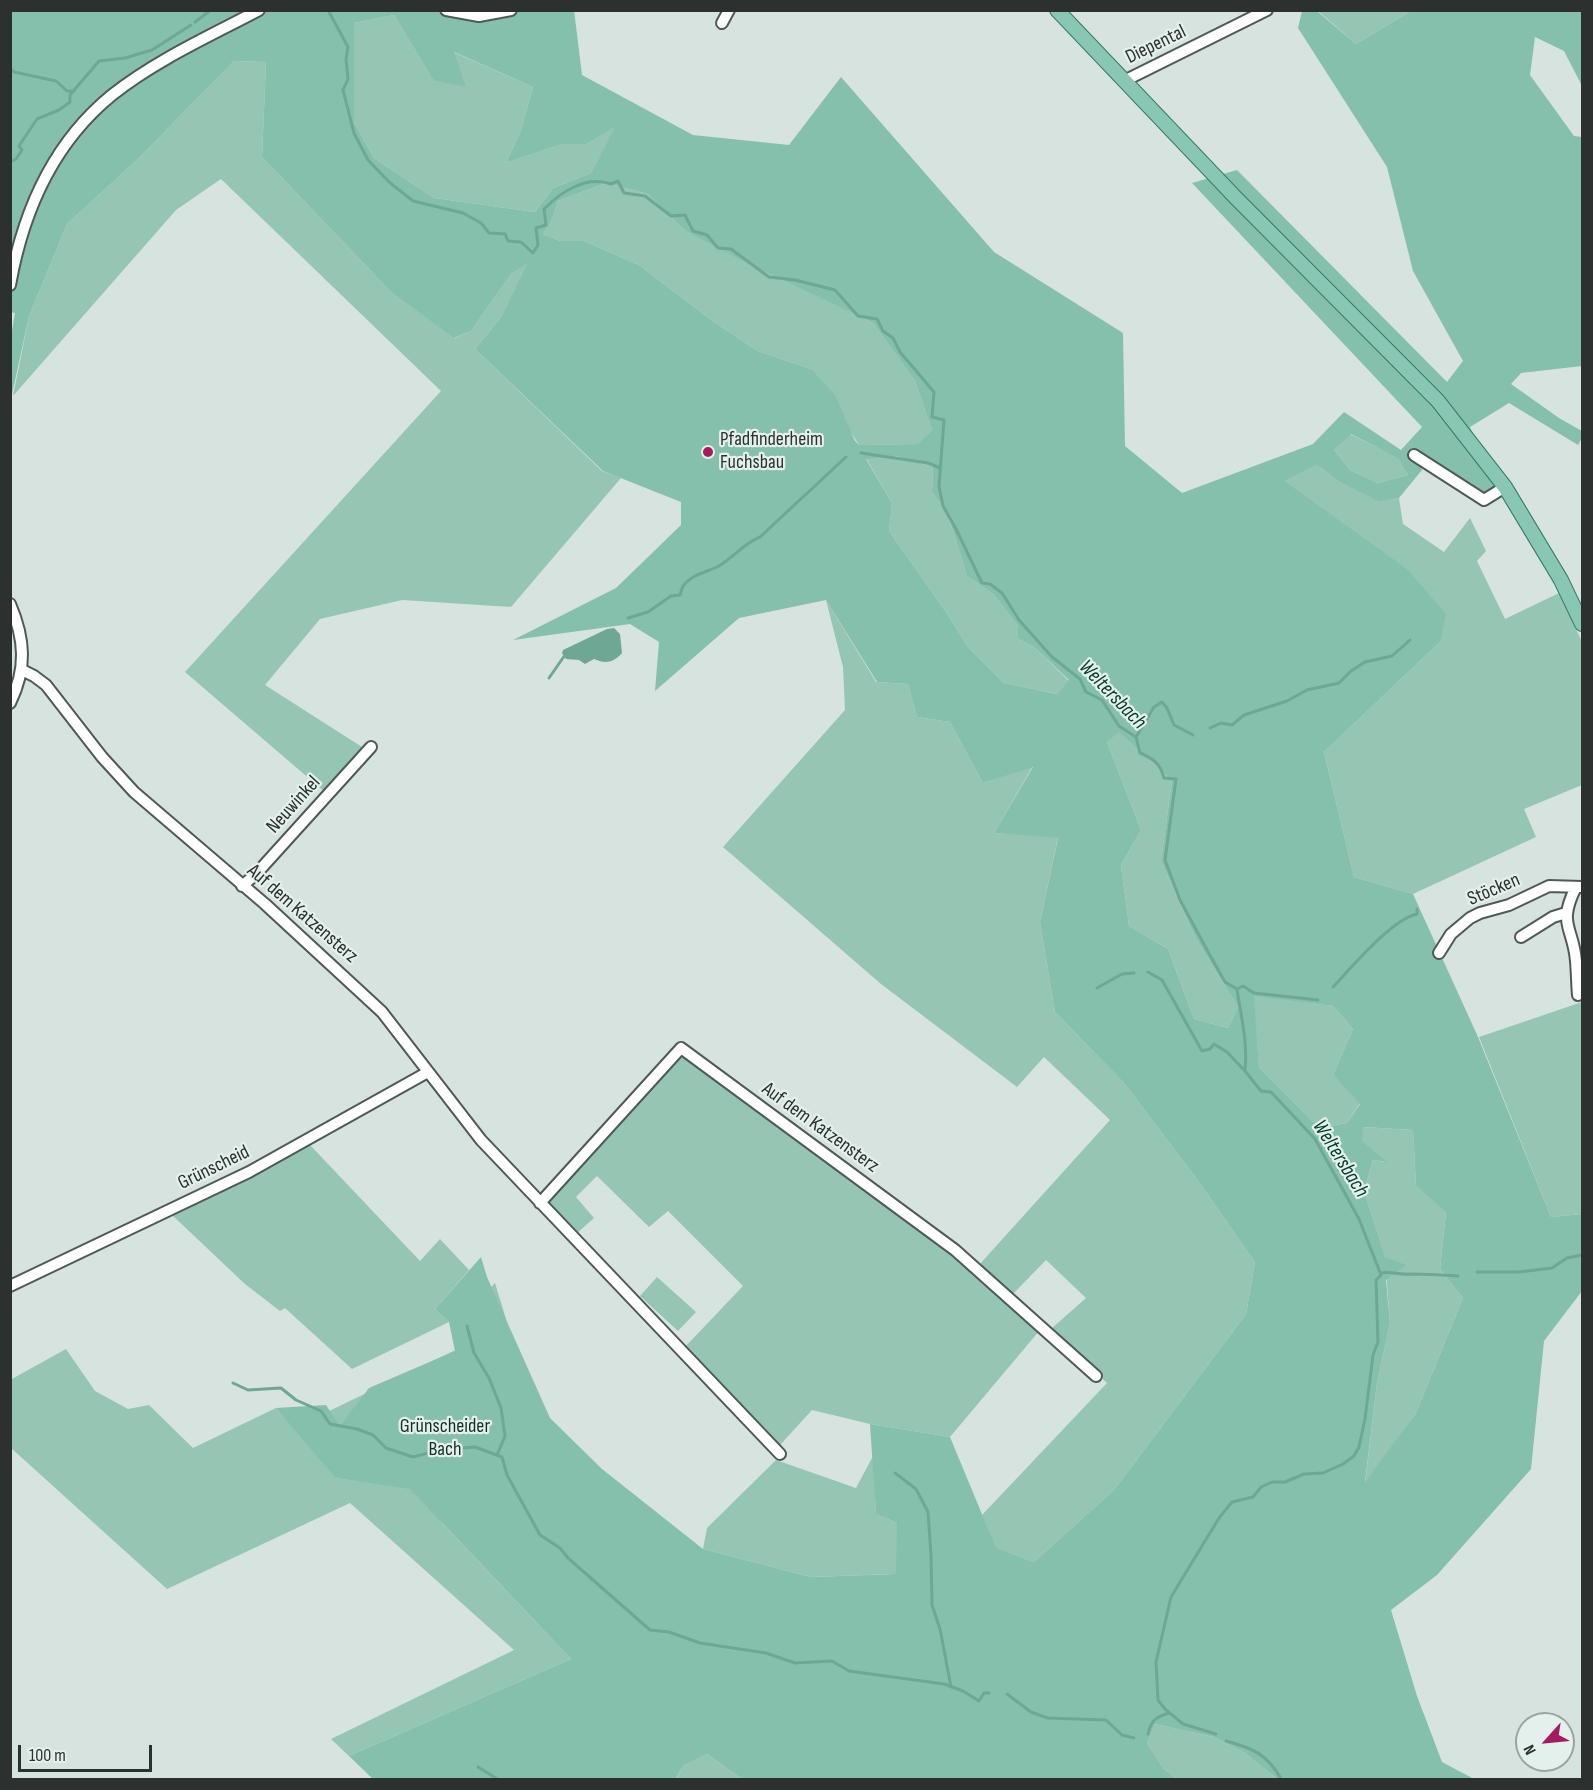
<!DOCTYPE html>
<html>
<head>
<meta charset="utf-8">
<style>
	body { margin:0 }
	#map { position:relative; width:1593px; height:1790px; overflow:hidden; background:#d7e3de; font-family:"Sofia Sans Condensed",sans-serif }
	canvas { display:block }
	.frame { position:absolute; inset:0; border:12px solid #2c312f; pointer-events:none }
	.north { position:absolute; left:1515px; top:1712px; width:60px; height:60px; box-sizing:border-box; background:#e4f0eb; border:2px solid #9aa4a0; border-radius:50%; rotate:243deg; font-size:16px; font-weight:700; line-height:24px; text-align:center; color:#2c312f }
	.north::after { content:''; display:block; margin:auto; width:21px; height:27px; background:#a61b60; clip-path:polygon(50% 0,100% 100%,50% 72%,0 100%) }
	.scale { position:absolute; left:18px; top:1745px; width:134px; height:27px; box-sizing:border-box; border:3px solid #2c312f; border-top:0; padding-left:8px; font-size:18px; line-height:21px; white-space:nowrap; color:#2c312f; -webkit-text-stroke:4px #e4f0eb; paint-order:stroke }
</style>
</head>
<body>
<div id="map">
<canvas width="1593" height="1790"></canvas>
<div class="frame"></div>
<div class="north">N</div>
<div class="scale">100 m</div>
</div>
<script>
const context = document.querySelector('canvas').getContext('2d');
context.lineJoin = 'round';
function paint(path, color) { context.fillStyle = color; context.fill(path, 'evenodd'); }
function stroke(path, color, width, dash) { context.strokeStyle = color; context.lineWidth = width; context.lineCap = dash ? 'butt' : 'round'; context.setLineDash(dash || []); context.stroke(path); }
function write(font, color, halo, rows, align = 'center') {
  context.font = font + ' "Sofia Sans Condensed",sans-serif'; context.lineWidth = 4.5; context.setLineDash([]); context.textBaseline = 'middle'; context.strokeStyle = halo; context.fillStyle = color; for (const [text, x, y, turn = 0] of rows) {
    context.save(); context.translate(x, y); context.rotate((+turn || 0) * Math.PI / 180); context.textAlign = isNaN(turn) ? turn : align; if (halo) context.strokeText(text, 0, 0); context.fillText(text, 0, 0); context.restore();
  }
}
const green = new Path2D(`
	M1317,10l94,1 -55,33z
	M394,15l39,65 20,-28 80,35 -12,43 -15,33 56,-19h25l29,-18 -25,47 -38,15 -18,24 -101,-14 -60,-40 -20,-36v-99z
	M234,61l32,1 -4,95 130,136 63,45 16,-7 40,-57 17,-11 -27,54 -26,32 127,122 19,7 -110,129 -109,-7 -82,19 -55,66 97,62 -5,11 -31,35 -141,-121 256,-281 -220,-212 -45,31 -163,186 16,-80 38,-92 70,-64z
	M606,183l42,11 36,36 189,93 42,58 17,49 -15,14 -58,1 -48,-76 -53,-18 -48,-32 -71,-54 -55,-24h-24l-17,-7 8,-12 7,-21z
	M1350,434l50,25 8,16 -30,8 -28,-13 -16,-20z
	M896,456l37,11 -1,25 15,20 20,64 26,18 25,32v13l16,8 35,34 -12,13 -53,-11 -36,-36 -22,-35 -57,-81 3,-28 -26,-45z
	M1317,465l22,17 40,18 20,-2 4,26 41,28 26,-34 16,33 -9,10 28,58 54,-26 23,49v143l-58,24 12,28 -123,57 -59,-17 -30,-125 116,-110 -157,-161z
	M826,600l50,82 32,2 9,33 33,5 33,61 50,-17 -39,67 64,4 -18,85 15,90 69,71 72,95 59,84 -9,52 -132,176 -80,72 -36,-13c-7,24 -25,76 -16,99 2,5 6,13 9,16 18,17 94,34 118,36 9,0 19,-2 28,-3l-5,25 23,40 -90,-32 -51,-1 -103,-22 -49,-14 -127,-24 -39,-15 -37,-7 -29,-11 -8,-6 -57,-51 -88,-73 -35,17 129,136 -222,97 -18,-17 183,-89 -164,-147 -183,86 -156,-141 -1,-68 56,-31 29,42 33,18 21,-4 44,43 83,-40 18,20 178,-86 -17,-16 40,-43 16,52 11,63 4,49 47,89 53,54 34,21 29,10 122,19 70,25 14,-69 -9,-3 6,-19 -81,3 -108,-28 4,-21 69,-68 80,28 17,-32 25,-23 29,30 40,31 14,23 -6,7 15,10 -8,-19 125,-132 -56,-54 35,-31 -40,-38 -33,34 -34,-29 131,-145 -66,-63 -27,30 -136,-103 -158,-137 122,-137 -2,-43zM295,1429l77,54 -37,-5zM875,1495c32,11 33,37 22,64v-36l-21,-9z
	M1119,731l53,49 -11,81 34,76 43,70 -10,21 -34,-9 -26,-70 -39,-23 -8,-61 20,-35 -34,-88z
	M1253,995l80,11 20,23 -20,46 27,28 -13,20 -28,5 -60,-61z
	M1582,1002v212l-31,3 -72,-180z
	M681,1056l78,54 197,148 84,72 -90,107 -80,-13 -58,-14 -32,35 -96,-97 59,-62 -75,-75 -19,16 -52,-51 -21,21 18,21 -19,17 -31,-33z
	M1362,1127l51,3 3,56 30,25 -6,58 23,29 -47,115 -51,71 12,-101 13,-60 -5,-65 -21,-67 9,-31 12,2 -24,-21z
	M310,1145l110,116 20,-22 29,31 -34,39 14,13 -97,47 -67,-61 -5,3 -35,-27 -73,-69z
	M657,1277l39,35 -18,19 -38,-35z
	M1155,1724l59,13 31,16 32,26h-100l-13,-10 -17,-26z
	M707,1754l35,25 -66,1 7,-14z`);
const forest = new Path2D(`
	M574,10l8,65 111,60 96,10 52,-68 153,175 129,81 2,113 57,47 131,-49 31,-32 57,38 21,-23 -230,-244 45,-13 210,212 16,-21 -50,-90 -26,-104 -89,-139 4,-17h15l39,33 55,-33h171v75l-18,-35 -29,-14 -5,38 44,61 8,1v229l-61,7 -10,11 48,34 23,13v7l-4,7 -69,-42 -39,24 26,59 -13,11 -63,-38 2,11 -23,28 -20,3 -40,-19 -22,-17 -33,16 123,88 39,45 -6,28 -116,110 30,125 59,17 65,143 73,180 31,-3v77l-38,50 -13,128 -94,106 -46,35 26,86 25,66 32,17h-197l-32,-26 -31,-16 -59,-13 -8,19 17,26 13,10h-435l-35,-25 -24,12 -7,13 -302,1 -25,-24 222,-97 -161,-170 -75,-11 -59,-70 50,-3 14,21 29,-38 86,-37 -6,-29 -14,-13 46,-52 6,20 63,141 52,51 101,80 108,28 85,-3 1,-51 -21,-9 -6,-90 80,13 46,111 38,14 80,-72 132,-176 9,-52 -59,-84 -72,-95 -69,-71 -15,-90 18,-84 -64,-5 39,-66 -50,16 -33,-61 -33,-5 -9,-33 -31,-2 -51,-82 -87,18 -84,73 4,-49 -29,-18 -117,16 103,-52 65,-63v-23l-78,-31 -128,-122 26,-32 26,-53 -16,10 -40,57 -17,7 -62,-45 -130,-136 4,-95 -32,-1 -97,99 -70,64 -38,92 -18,83v-63l4,-23 -5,-1 1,-301zM394,15l39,65 33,7 -12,-35 79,35 -12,43 -15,33 56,-19h25l28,-17 -24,46 -38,15 -18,24 -101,-14 -60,-40 -20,-36v-99zM606,183l42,11 36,36 53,28 136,65 42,58 17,49 -15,14 -58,1 -4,-4 -20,-46 -24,-26 -53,-18 -48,-32 -71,-54 -55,-24h-24l-17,-7 8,-12 7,-21zM1351,434l48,25 9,16 -30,8 -28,-13 -16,-20zM896,456l37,11 -1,25 15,20 20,64 26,18 25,32v13l16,8 35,33 -12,14 -53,-11 -36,-36 -22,-35 -57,-81 3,-28 -26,-44zM1119,732l53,48 -11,81 34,76 43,70 -10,21 -34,-9 -26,-70 -39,-23 -8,-61 20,-35 -34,-88zM1254,996l79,10 20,23 -20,46 27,29 -13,19 -28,5 -60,-61zM1363,1127l50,3 3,56 30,26 -6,57 23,29 -47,115 -51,69 12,-99 13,-60 -4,-43 20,-15 -21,-8 -21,-66 9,-31 14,2 -25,-21z`);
const water = new Path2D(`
	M614,628l6,6 2,19c-9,10 -16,11 -28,6l-9,5 -6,-4 -13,-1 -4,-6 1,-3 44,-21z`);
const stream = new Path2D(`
	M328,10l20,37 -2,12 2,20 -5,11 11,43 14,27 21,22 24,19 50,12 18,10 8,10 16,1 3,7 13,1 12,11 5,-8 -2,-17 10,-3 -2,-16c17,-17 42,-34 67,-25l7,-3 6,12 21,3 26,20 14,-1 8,16 14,4 11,13 13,1 38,28 26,3 40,10 23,26 19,3 6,12 10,7 7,14 34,40 -2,25 12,3 -5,66 4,20 13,23 26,54 8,1 12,9 17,27 33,37 28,22 6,13 16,8 17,26 17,11 4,16c14,6 20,10 24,25l12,1 -11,81 15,40 27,50 18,32 12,7c4,29 11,52 8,82l16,20 10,1 44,47 44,80 22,56 -5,5 2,62 -5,13 -8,64 -6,28 -5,9 -11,8 -20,9 -19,1 -19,8h-13l-11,5 -8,10 -21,5 -13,16 -48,79 -15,65 2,38 7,9 18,15 33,10
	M195,22l16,-12
	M10,68l4,4 42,9 11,10h7
	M10,162l6,-3 6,-9 -3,-4 18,-27 22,-9 11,-8v-7l29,-34 26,-3 27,-8 39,-25
	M861,453l67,10 12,5
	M628,618l20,-6 23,-16 9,-1c1,-3 2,-7 3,-9 8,-11 23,-14 34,-19 15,-8 27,-24 43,-30l86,-80
	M549,678l16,-23
	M1210,728l11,-5 11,2 12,-10 43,-14 20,-11 32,-7 12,-12 14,-9 27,-6 18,-16
	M1136,737l18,-30 8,-5 5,6 7,17 19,10
	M1148,972l14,8 40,71 8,-2 4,-5 13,8 18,19
	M1333,987c18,-19 59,-68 84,-73v-5
	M1097,988l25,-14 12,-1
	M1237,989l6,-3 11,7 64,7
	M1477,1272h42l33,-4 15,-10 15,-3
	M1380,1273c10,-2 19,2 29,1 17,0 33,1 49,2
	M467,1326l7,27 15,25 12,30 4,28 -8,19
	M233,1383l15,7 33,-2 15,12 25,11 9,13 27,5 16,6 13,13 27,9 26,-7 36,-3 27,10 5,18 33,60 20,13 8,10 82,72 19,2 31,11 66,10 29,10 37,-2 17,10 95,13 19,7 16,10 5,-8h5
	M895,1473l21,16 12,23 3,43 1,50 8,24 11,58
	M1007,1694l24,18 17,6 58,2 16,15 12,3
	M1148,1734c3,-14 8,-17 21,-21
	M1226,1741c27,7 41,13 56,39
	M478,1767l21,13`);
const minor = new Path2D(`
	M446,10l33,6 32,-6
	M722,23l7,-13
	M1126,80l141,-70
	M10,285c13,-73 43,-142 102,-190 44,-35 98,-59 147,-85
	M1414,455l70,45 21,-13
	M10,604c15,35 17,65 0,99
	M22,670l12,6 12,9 56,72 32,35 131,112 117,108 99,128 299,314
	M242,886l14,-12 115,-127
	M1576,887c-19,38 -3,39 0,74 1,12 1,23 2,34
	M1521,937l32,-20 13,-4
	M1439,953l12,-19 19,-16 10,-5 29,-8 40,-19 33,1
	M540,1203l141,-155 274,202 141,126
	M10,1286l239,-114 179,-100`);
const major = new Path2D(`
	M1057,10l179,188 202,203 67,86 56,93 21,44`);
const markers = [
	[708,452,6,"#a61b60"]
];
const streetNames = [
	["Diepental",1156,45,-26],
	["Neuwinkel",294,805,-48],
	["Stöcken",1494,890,-23],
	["Auf dem Katzensterz",302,914,41],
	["Auf dem Katzensterz",820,1128,36],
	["Grünscheid",214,1168,-26]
];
const poiNames = [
	["Pfadfinderheim",720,440],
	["Fuchsbau",720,463]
];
const parkNames = [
	["Grünscheider",445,1427],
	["Bach",445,1450]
];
const waterNames = [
	["Weltersbach",1112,695,46],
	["Weltersbach",1340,1159,58]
];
paint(green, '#95c6b4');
paint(forest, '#85c0ac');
paint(water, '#6ea894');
stroke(stream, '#6ea894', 3);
stroke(minor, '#4f5a56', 14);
stroke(major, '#357a66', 16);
stroke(minor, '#fff', 10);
stroke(major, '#89c7b5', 14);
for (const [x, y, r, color] of markers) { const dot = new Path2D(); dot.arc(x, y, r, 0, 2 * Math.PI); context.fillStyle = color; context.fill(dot); stroke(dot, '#e4f0eb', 2); }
write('20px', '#2c312f', '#e4f0eb', streetNames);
write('20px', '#2c312f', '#e4f0eb', poiNames, 'left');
write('20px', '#133027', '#e4f0eb', parkNames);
write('italic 21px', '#053b2e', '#e4f0eb', waterNames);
</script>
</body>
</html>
